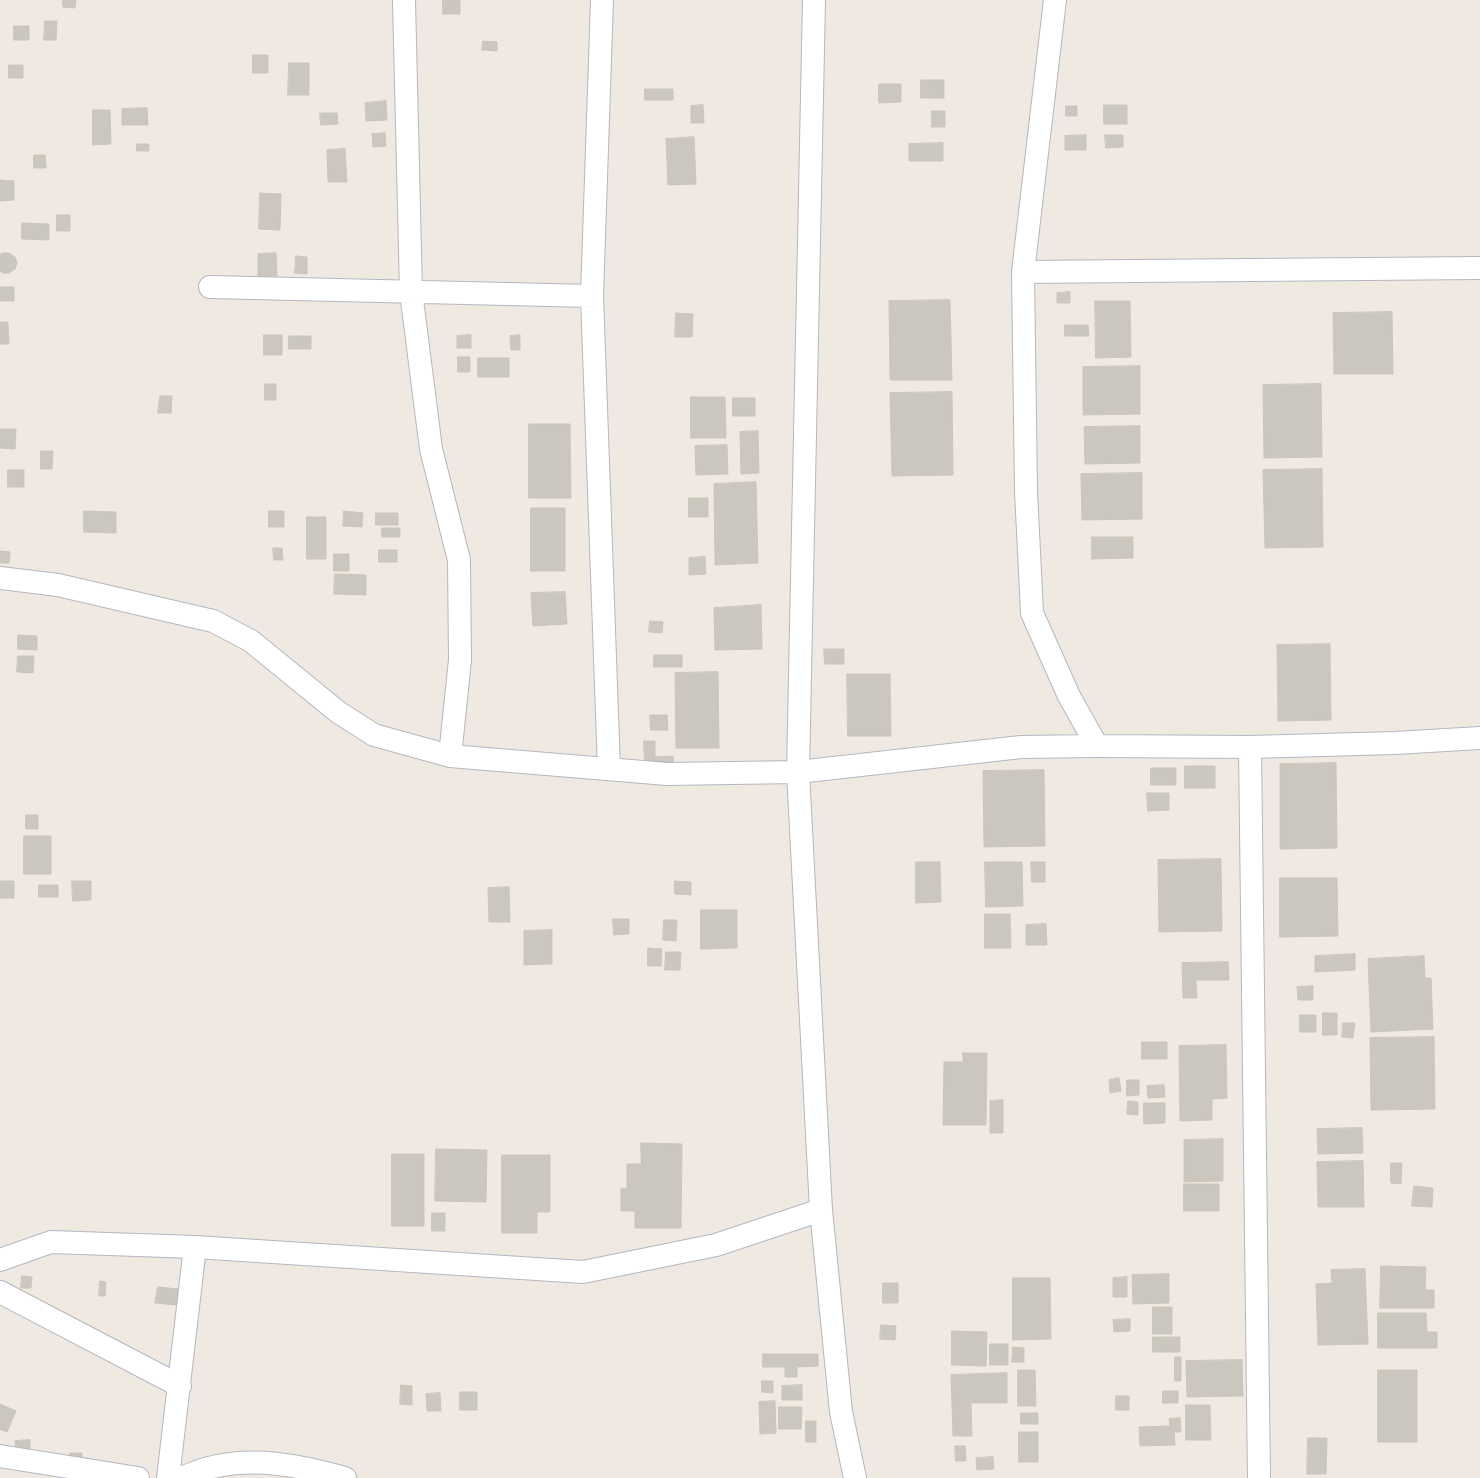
<!DOCTYPE html>
<html>
<head>
<meta charset="utf-8">
<style>
	body { margin:0 }
	canvas { display:block; background:#efe9e1 }
</style>
</head>
<body>
<canvas width="1480" height="1478"></canvas>
<script>
const context = document.querySelector('canvas').getContext('2d');
context.lineJoin = 'round';
function paint(path, color) { context.fillStyle = color; context.fill(path, 'evenodd'); }
function stroke(path, color, width, dash) { context.strokeStyle = color; context.lineWidth = width; context.lineCap = dash ? 'butt' : 'round'; context.setLineDash(dash || []); context.stroke(path); }
const building = new Path2D(`
	M63,0h13l-1,8 -12,-1z
	M443,0h17v14h-17z
	M45,21h12l-1,19h-12z
	M14,26h15v14h-15z
	M483,41l14,1v9l-15,-1z
	M253,55h15v18h-15z
	M289,63h20v32h-21z
	M9,65h14v13h-14z
	M921,80h23v18h-23z
	M879,84h22v18l-22,1z
	M645,89h28v11h-28z
	M386,101l1,19 -21,1 -1,-18z
	M703,105l1,18h-13v-17z
	M1104,105h23v19h-23z
	M1066,106h11v10h-11z
	M147,108l1,17h-26v-16z
	M93,110h17l1,34 -18,1z
	M932,111h13v16h-13z
	M320,113h17l1,11 -17,1z
	M385,133l1,13 -13,1 -1,-13z
	M1086,135v15h-21v-14z
	M1105,135h18v12l-17,1z
	M694,137l2,47 -28,1 -2,-46z
	M943,143v18h-34v-17z
	M137,144h12v7h-12z
	M345,149l2,33h-19l-1,-32z
	M34,155h11l1,13h-12z
	M0,180l14,1v19l-14,1z
	M260,193l21,1 -1,36 -21,-1z
	M57,215h13v16h-13z
	M22,223l27,1v16l-27,-1z
	M3,253h6l6,4 2,6 -2,6 -6,4h-6l-3,-2v-16z
	M276,253l1,23h-19v-22z
	M296,256l11,1v17l-12,-1z
	M0,287h14v14h-14z
	M1070,292v11h-13v-10z
	M950,300l2,80h-62l-1,-79z
	M1095,301h35l1,56 -35,1z
	M1392,312l1,62h-59l-1,-61z
	M676,313l17,1 -1,23h-17z
	M0,322h8l1,22h-9z
	M1065,325h23l1,11h-24z
	M264,335h18v20h-18z
	M471,335v13h-14v-12z
	M520,335v15h-9l-1,-14z
	M289,336h22v13h-22z
	M458,357h12v15h-12z
	M478,358h31v19h-31z
	M1140,366v48l-57,1v-48z
	M265,384h11v16h-11z
	M1321,384l1,73 -58,1 -1,-73z
	M952,392l1,83 -61,1 -2,-83z
	M160,396h12l-1,17h-13z
	M691,397h34l1,41h-35z
	M733,398h22v18h-22z
	M529,424h41l1,74h-42z
	M1140,426v37l-55,1 -1,-37z
	M0,429h16l-1,20 -15,-1z
	M758,431l1,42 -18,1 -1,-42z
	M727,445l1,29 -32,1 -1,-29z
	M41,451h12l-1,18h-11z
	M1322,469l1,78 -58,1 -2,-78z
	M8,470h16v17h-16z
	M1142,473v46l-60,1 -1,-46z
	M756,482l2,81 -43,2 -1,-81z
	M689,498h19v19h-19z
	M531,508h34v63h-34z
	M84,511l32,1v21l-32,-1z
	M269,511h15v16h-15z
	M344,511l19,2 -1,14 -19,-1z
	M376,513h22v12h-22z
	M307,517h19v42h-19z
	M382,528h18v9h-18z
	M1092,537h41v21l-41,1z
	M273,548h9l1,12h-9z
	M379,550h18v12h-18z
	M0,551l10,1 -1,11h-9z
	M334,554h15v17h-15z
	M705,557l1,17 -17,1v-17z
	M335,574l31,1v20l-32,-1z
	M565,592l2,32 -34,2 -2,-33z
	M761,605l1,44 -47,1 -1,-42z
	M650,621l13,1 -1,11 -13,-1z
	M18,635l19,1v14l-19,-1z
	M1330,644l1,76 -53,1 -1,-76z
	M824,649h20v15h-19z
	M654,655h28v12h-28z
	M18,656h16l-1,17 -16,-1z
	M718,672l1,76h-43l-1,-75z
	M847,674h43l1,62h-43z
	M650,715h17l1,15h-17z
	M644,741h11v16l18,-1 1,12 -29,1z
	M1336,763l1,85 -57,1v-85z
	M1185,766h30v22h-30z
	M1151,768h25v17h-25z
	M1044,770l1,76 -61,1 -1,-76z
	M1147,793h22v17l-21,1z
	M26,815h12v14h-12z
	M24,836h27v38h-27z
	M1221,859l1,72 -63,1 -1,-72z
	M916,862h24l1,40 -25,1z
	M985,862h37l1,44 -37,1z
	M1031,862h14v20h-13z
	M1280,878h57l1,58 -58,1z
	M0,881h14v17h-14z
	M72,881h19v19l-18,1z
	M675,881l16,1v13l-16,-1z
	M39,885h19v12h-19z
	M509,887l1,35h-21l-1,-34z
	M701,910h36v38l-36,1z
	M985,914h25l1,34h-26z
	M613,919h16v15l-15,1z
	M664,920h13l-1,21 -13,-1z
	M1046,924l1,21h-21v-20z
	M552,930v34l-28,1v-34z
	M648,948l14,1 -1,17h-13z
	M666,952h15l-1,18h-15z
	M1355,954v16l-40,2v-16z
	M1424,956l1,22h6l2,51 -62,3 -3,-73z
	M1228,962l1,18h-33l1,18h-14l-1,-35z
	M1313,986v14h-15l-1,-13z
	M1323,1013h14v22h-14z
	M1300,1015h16v17h-16z
	M1343,1023h12l-2,15 -11,-1z
	M1434,1037l1,72 -64,1 -1,-72z
	M1142,1042h25v17h-25z
	M1226,1045l1,53 -15,1v21l-32,1 -1,-75z
	M963,1053h24l-1,72h-43l1,-63h19z
	M1119,1078l2,13 -11,2 -1,-13z
	M1127,1080h12v15l-12,1z
	M1164,1085l1,12 -17,1 -1,-12z
	M1003,1100v33h-13v-32z
	M1128,1101l10,1v13l-11,-1z
	M1144,1103h21v20l-21,1z
	M1362,1128l1,25 -45,1 -1,-25z
	M1223,1139v42l-39,1v-42z
	M641,1143l41,1 -1,84h-46v-17h-14v-23l6,1v-25h14z
	M436,1149l51,1 -1,52 -51,-1z
	M392,1154h32v72h-32z
	M502,1155h48v57h-13v21h-35z
	M1363,1161l1,46h-46l-1,-45z
	M1391,1163h11l-1,21 -10,-1z
	M1184,1184h35v27h-35z
	M1414,1186l19,2 -1,19 -20,-1z
	M432,1213h13v18h-13z
	M1381,1266l45,1 -1,23h9v18h-54z
	M1365,1269l3,75 -50,1 -2,-61 16,-1 -1,-13z
	M1169,1274v29l-36,1 -1,-29z
	M22,1276l10,1 -1,11h-10z
	M1127,1277v20h-14v-19z
	M1013,1278h37l1,61 -38,1z
	M100,1281l6,1 -1,14h-6z
	M883,1283h15v20h-15z
	M158,1287l20,2 -2,16 -21,-2z
	M1153,1307h19v27h-19z
	M1378,1313h48l1,19h10v16h-59z
	M1130,1319v12l-16,1 -1,-12z
	M881,1325l15,1 -1,14 -15,-1z
	M952,1331l35,1 -1,34 -34,-1z
	M1153,1337h27v15h-27z
	M990,1344h18v21h-18z
	M1013,1347l11,1v14h-12z
	M763,1354h55v12l-21,1v10h-12v-10h-22z
	M1175,1357h6v24h-6z
	M1242,1360l1,36 -56,1 -1,-36z
	M1018,1370h17l1,36h-18z
	M1378,1370h39v72h-39z
	M1007,1373v30h-36l1,33h-19l-2,-61z
	M762,1381h11v12l-11,-1z
	M401,1385l11,1v19l-12,-1z
	M802,1385v15h-20v-14z
	M1163,1391h15v12h-15z
	M460,1392h17v18h-17z
	M440,1393l1,18h-14l-1,-17z
	M1116,1396h13v14h-13z
	M775,1401l1,32 -16,1 -1,-32z
	M0,1404l16,7 -9,21 -7,-3z
	M1186,1405h24l1,35h-25z
	M779,1407h23l-1,22h-22z
	M1021,1413h17v11h-17z
	M1180,1418l1,14h-7l1,13 -35,1 -1,-19 31,-1 -1,-7z
	M806,1421h10v21h-10z
	M1019,1432h19v30h-19z
	M1308,1438h19l-1,36h-19z
	M30,1440v14h-14l-1,-13z
	M955,1446h10l1,15h-10z
	M70,1453h12v12h-12z
	M993,1457l1,12 -17,1 -1,-12z`);
const street = new Path2D(`
	M404,0l7,292 20,157 28,111 1,100 -10,96
	M602,0l-10,296 17,473
	M814,0l-16,772 23,438 20,202 14,66
	M1055,0l-32,272 3,219 6,122 37,83 28,50
	M1023,272l457,-4
	M210,287l382,9
	M0,578l58,7 155,36 38,20 87,71 36,23 76,21 217,18 131,-2 223,-25 76,-1 153,1 145,-4 85,-5
	M1250,747l9,731
	M0,1260l51,-18 144,5
	M0,1292l180,94
	M0,1456l138,22
	M168,1478l27,-231 388,25 133,-27 105,-35
	M180,1478c10,-3 20,-8 29,-10 46,-12 92,-2 136,10`);
paint(building, '#cbc7bf');
stroke(building, '#cbc5ba', 1);
stroke(street, '#b4b7c1', 24);
stroke(street, '#fff', 22);
</script>
</body>
</html>
